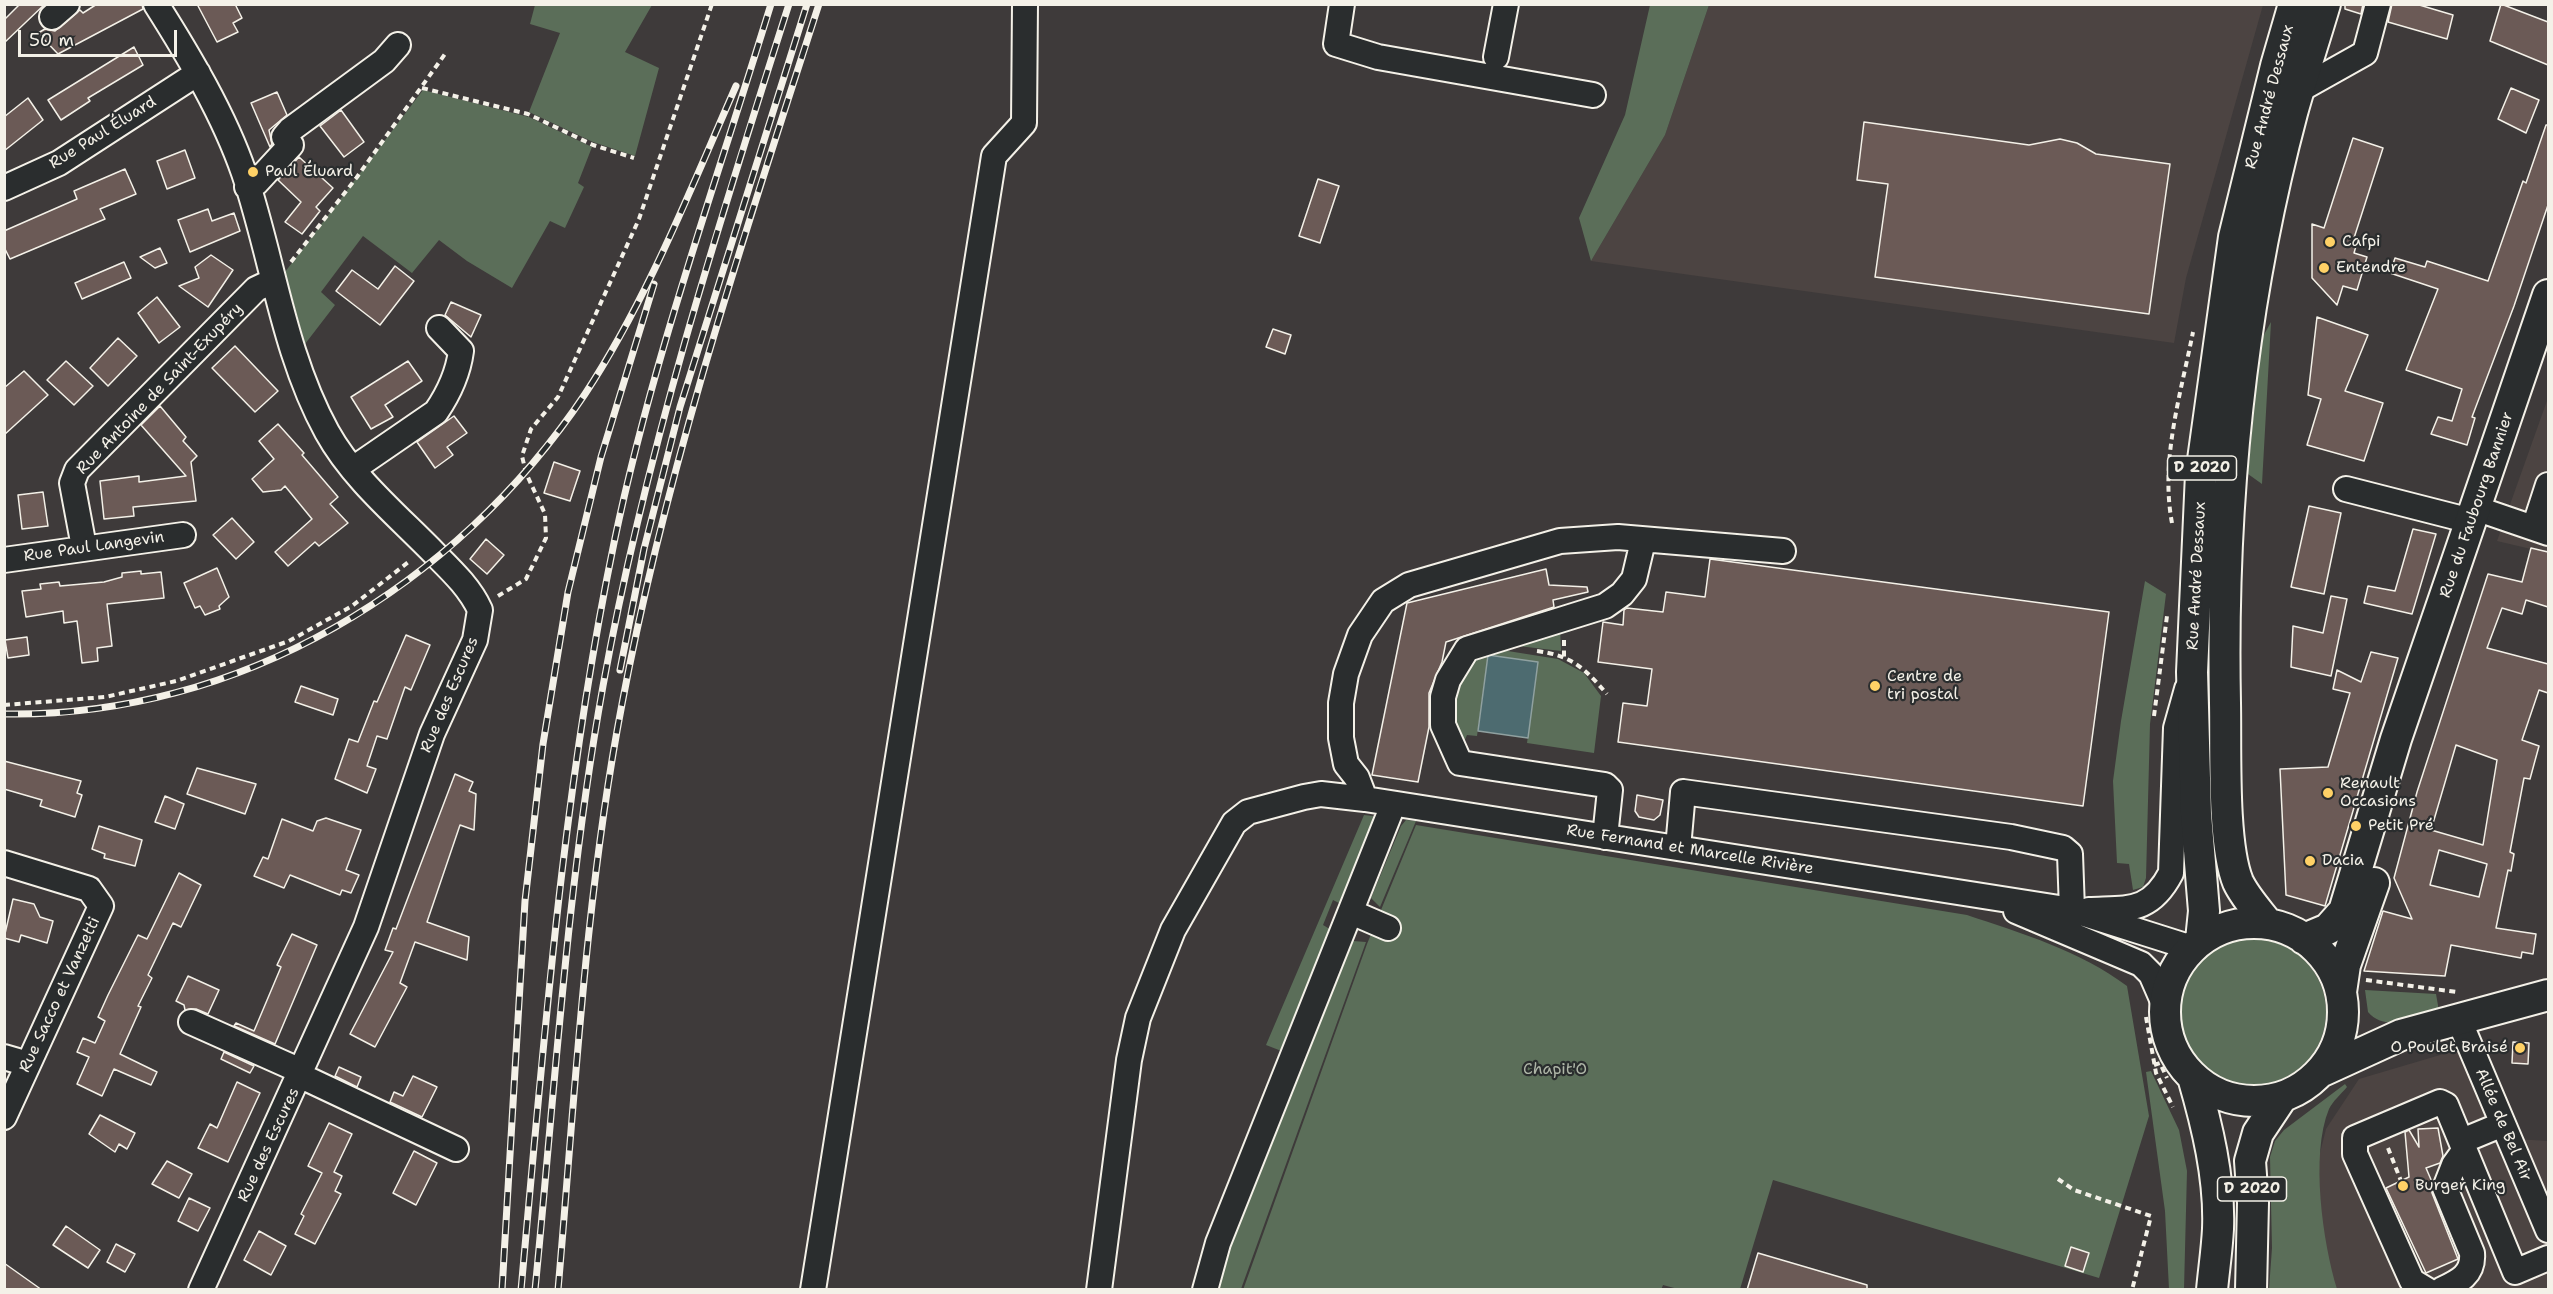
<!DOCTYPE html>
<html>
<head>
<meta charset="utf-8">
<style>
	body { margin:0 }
	#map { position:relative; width:2553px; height:1294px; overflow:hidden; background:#3e3a3a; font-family:"Shantell Sans",sans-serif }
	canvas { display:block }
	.frame { position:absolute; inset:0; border:6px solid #f4f1e8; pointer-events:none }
	.scale { position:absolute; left:18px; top:30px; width:159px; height:27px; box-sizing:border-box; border:3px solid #f4f1e8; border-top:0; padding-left:8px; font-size:18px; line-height:21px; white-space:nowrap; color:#f4f1e8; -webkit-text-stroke:4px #2a2d2e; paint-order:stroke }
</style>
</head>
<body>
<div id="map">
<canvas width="2553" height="1294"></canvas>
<div class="frame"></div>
<div class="scale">50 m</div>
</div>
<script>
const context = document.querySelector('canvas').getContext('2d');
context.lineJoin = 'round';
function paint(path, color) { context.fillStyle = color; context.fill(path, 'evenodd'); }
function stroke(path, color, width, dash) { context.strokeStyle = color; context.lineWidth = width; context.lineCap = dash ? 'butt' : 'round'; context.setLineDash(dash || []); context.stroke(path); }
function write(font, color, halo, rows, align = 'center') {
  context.font = font + ' "Shantell Sans",sans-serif'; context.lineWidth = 4.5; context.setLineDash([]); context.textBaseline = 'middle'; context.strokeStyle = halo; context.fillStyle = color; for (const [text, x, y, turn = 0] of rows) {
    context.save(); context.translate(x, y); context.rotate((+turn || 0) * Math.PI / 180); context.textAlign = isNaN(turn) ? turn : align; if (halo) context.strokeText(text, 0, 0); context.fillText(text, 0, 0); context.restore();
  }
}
const built = new Path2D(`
	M1709,5h554l-77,273 -12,65 -583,-82 74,-126z
	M2548,398v155l-51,-12z
	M2457,1050l43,88 48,3v148h-214l-16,-83 1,-49 7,-28 33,-50z`);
const green = new Path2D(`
	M535,5h117l-27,47 34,16 -24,88 -42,-14 -64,-30 31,-79 -30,-9z
	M1650,5h59l-44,130 -74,126 -12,-43 46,-103z
	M423,90l106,27 63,30 -14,36 6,4 -19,41 -15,-7 -38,67 -45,-27 -28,-21 -27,33 -49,-37 -42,56 14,13 -30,39 -20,-72z
	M2271,322l-9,162 -14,-10 12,-132z
	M2145,581l21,13 -16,130 -4,154 -3,9 -10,3 -4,-26 -12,-1 -4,-82 8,-60z
	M1560,627l1,24 -60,-7z
	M1489,648l69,11 26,14 17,23 -7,57 -67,-10 11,-80 -50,-8 -11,81 -10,-1 -4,9c-9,-13 -11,-20 -11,-35 0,-34 10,-42 37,-61z
	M1364,815l9,1 -2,16 -28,73 -10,-5 -10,25 10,6 -49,121 -18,-7z
	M1406,820l10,1 -36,86 -9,-9 30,-72z
	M1416,825l551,90c54,18 114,36 160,71l22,130 -50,162 -326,-98 -33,109h-62l-15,-4 -2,5h-418l124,-346z
	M2180 1012a73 73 0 1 1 146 0a73 73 0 1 1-146 0Z
	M1353,941l13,1 -125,347 -25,1 12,-40z
	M2365,990l71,4 3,17c-22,6 -53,22 -71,1z
	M2151,1071l28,59 8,41 -3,118h-15l-4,-78 -19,-139z
	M2345,1084l2,3c-6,7 -14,14 -18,22 -19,46 -6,134 8,180h-68l3,-41 -2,-91 5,-16 9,-11z`);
const water = new Path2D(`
	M1488,655l50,7 -10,76 -50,-7z`);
const building = new Path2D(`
	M20,4h25l-41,39v-23z
	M97,4h45l1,5 -85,45 -20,-21 7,-4 10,2 25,-21 3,3z
	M197,4h38l7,14 -9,5 5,9 -21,10z
	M2345,4h18l-2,10 -16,-5z
	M2392,4h24l37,11 -6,24 -59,-17z
	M2501,4l47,18v43l-58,-24z
	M134,47l9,18 -55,33 2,3 -29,19 -13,-20z
	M2511,88l28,12 -13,33 -28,-14z
	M277,92l10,23 -18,15 3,14 -2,3 -19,-44z
	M28,98l15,22 -39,31v-34z
	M341,110l23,32 -20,15 -24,-31z
	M1864,122l165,23 31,-6 17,4 19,11 74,10 -21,150 -274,-37 13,-93 -31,-4z
	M2546,125h2v80l-34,101 -42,111 3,1 -8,27 -36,-11 7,-17 14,4 10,-32 -56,-19 32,-81 -48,-16 5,-15 30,9 2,-6 61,20 35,-100 3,2z
	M2353,138l30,10 -29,90 4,1 -4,14 13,4 -10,33 -14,-4 -6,19 -25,-27v-54l12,4z
	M185,150l10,28 -28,11 -10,-28z
	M299,157l34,31 -17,19 4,4 -18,23 -17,-12 16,-20 -23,-22z
	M125,169l11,25 -36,15 5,10 -95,40 -6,-12v-16l73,-32 -3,-8z
	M1318,179l21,7 -19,57 -21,-7z
	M208,209l4,12 22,-8 6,18 -50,21 -12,-32z
	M160,248l7,15 -12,5 -15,-11z
	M211,255l22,15 -25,37 -29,-21 20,-8 -4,-11z
	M124,262l7,16 -49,21 -7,-16z
	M395,266l19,15 -34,44 -44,-34 16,-21 26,19z
	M157,297l23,30 -21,16 -21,-30z
	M451,302l30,13 -10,22 -26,-22z
	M2317,317l51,18 -23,56 38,12 -19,58 -57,-16 14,-46 -13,-4z
	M1273,329l18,6 -6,19 -19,-7z
	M118,338l19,18 -29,30 -18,-18z
	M235,346l43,45 -23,21 -43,-44z
	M66,361l27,25 -19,19 -27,-25z
	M408,361l14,20 -37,24 8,12 -22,12 -20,-32z
	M24,371l24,24 -44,40v-47z
	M160,406l26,31 -3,4 14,15 -6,6 5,39 -63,6 1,9 -30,3 -4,-38 39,-5v6l47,-6 -45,-51z
	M454,416l13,17 -20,14 6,8 -18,13 -18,-26z
	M278,424l26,29 -2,2 36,42 -8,7 18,19 -29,23 -4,-4 -27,24 -13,-14 37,-33 -27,-33 -4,4 -18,2 -11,-13 22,-20 -15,-18z
	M554,462l26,9 -10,30 -26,-8z
	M43,492l5,34 -26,3 -4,-34z
	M2309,506l32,7 -17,81 -33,-7z
	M232,518l22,24 -18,17 -23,-24z
	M2413,529l23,5 -24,80 -48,-11 4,-17 27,5z
	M486,539l18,16 -17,19 -17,-15z
	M2531,548l17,4v55l-22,-7 -4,14 -20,-6 -15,40 61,16v29l-9,-3 -17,50 17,6 -9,33 -6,-1 -14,74 4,2 -3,17 -3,-1 -12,58 40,6 -3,20 -11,-2 -1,6 -70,-13 -6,31 -81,-5 19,-60 29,8 -18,-41 23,-86 71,-218 34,8zM2456,745l41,15 -14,85 -52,-15zM2439,850l48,14 -8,33 -49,-12z
	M1710,559l399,53 -26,194 -465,-64 5,-39 24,3 5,-37 -54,-7 5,-40 20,3 1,-15 3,-2 36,4 3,-20 39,5z
	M217,568l12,29 -10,9 1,3 -15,6 -5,-9 -5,2 -11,-25z
	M1546,569l3,16 38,2 1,5 -35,8 1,7 -108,35 -4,20 -13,31v34l-11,55 -46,-7 35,-172z
	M141,571v3l20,-2 3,26 -57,6 5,42 -15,2 1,13 -16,2 -5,-42 -13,2 -1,-12 -37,6 -4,-26 19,-2 -1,-5 19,-2 1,4 44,-4 18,-5v-4z
	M2331,596l16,3 -16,77 -40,-9 2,-41 30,7z
	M406,635l24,10 -19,45 -6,-3 -18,52 -10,-3 -10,30 9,3 -9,24 -32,-14 14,-40 9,3 16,-41 3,1z
	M27,637l2,18 -21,3 -3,-18z
	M2371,652l27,6 -73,248 -39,-11 -6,-126 48,-2 22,-74 -17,-4 4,-19 24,12z
	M301,686l37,13 -5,16 -38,-13z
	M4,761l77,20 -4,12 5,2 -7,22 -35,-11 2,-6 -38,-11z
	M197,768l59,16 -11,30 -58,-20z
	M455,774l18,8 -4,9 7,3 -2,36 -14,-5 -33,97 42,15 -2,23 -52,-18 -15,41 7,4 -32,60 -25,-13 43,-82 -8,-2 8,-22 3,1z
	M1637,795l26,5 -3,15 -6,5 -15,-3 -4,-6z
	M165,796l19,8 -9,25 -20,-7z
	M326,818l35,12 -15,40 13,5 -8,18 -9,-3 -2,5 -50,-20 -6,13 -30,-12 9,-19 5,2 14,-40 31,12 4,-10z
	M99,826l43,14 -7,26 -31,-8 1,-4 -13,-5z
	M179,873l22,12 -20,42 -8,-4 -25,52 4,3 -14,28 3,1 -21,47 37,18 -6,13 -37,-16 -12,27 -25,-12 12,-27 -12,-5 6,-14 12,5 10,-22 -7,-4 10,-22 30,-60 9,4z
	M13,899l21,5 6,13 13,4 -6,22 -26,-8 -2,7 -15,-4z
	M292,934l25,11 -42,99 -41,-18 2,-3 18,8 27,-64 -4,-2z
	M188,976l31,14 -11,24 -12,-5 -11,1 -1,-5 -8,-4z
	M2513,1042l16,1 -1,21 -16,-1z
	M224,1052l30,14 -4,7 -29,-14z
	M339,1067l22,10 -4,10 -22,-11z
	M413,1076l24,11 -15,30 -32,-15 4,-10 9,4z
	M237,1082l23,11 -32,69 -30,-14 12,-24 7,4z
	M100,1115l35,18 -8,16 -8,-5 -4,8 -26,-18z
	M329,1123l23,11 -18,38 8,4 -7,15 6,3 -26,50 -20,-10 9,-18 -3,-2 21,-41 -14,-7z
	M2438,1128l5,28 -3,7 -14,5 6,14v11l26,66 -32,14 -40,-85 23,-11 -4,-45 4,-2 10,17 -1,-18z
	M414,1151l23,12 -21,42 -23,-12z
	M167,1161l25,13 -13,24 -27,-14z
	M189,1198l21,10 -12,23 -20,-10z
	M66,1226l34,24 -12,18 -35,-23z
	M259,1231l27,15 -15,29 -27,-15z
	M116,1244l19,10 -10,18 -18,-10z
	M2071,1247l18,6 -6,19 -18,-6z
	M1758,1253l109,32v5h-120z
	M4,1263l38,27h-38z`);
const path = new Path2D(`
	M422,88l106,26 65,31 41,13
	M291,262l66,-85 88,-123
	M2172,523c-12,-63 9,-130 21,-191
	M498,596l28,-17 20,-41 -1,-24 -19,-41 -4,-17 9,-27 27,-32 81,-178 73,-215
	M1564,640v17
	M1537,651c36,5 47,17 70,43
	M4,705l101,-8 71,-16 113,-40 63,-35 59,-46
	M2154,716l13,-100
	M2366,980l91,12
	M2146,1017l10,56 17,34
	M2154,1065l6,-2 7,15
	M2388,1148l13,33
	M2058,1179l16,11 77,26 -19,74`);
const minor = new Path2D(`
	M156,4c33,52 68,111 88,169 29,86 39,179 83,259 26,47 71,84 108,122 17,17 35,34 45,56l-5,30 -43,94 -66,193 -165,363
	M1342,4l-6,40 42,13 215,38
	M52,17l15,-13
	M1496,57l10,-53
	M2299,90l66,-37 13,-49
	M247,187l9,-4 35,-38 -7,-8 6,-7 94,-69 14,-16
	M4,188l55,-25 139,-90
	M353,469l83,-57c13,-19 22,-38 25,-61l-22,-23
	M2346,489l125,32
	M2475,508l73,25
	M2534,528l14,-43
	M84,547l-12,-64 5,-13 179,-181 17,-8
	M4,560l179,-25
	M1365,799l-8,-21 -11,-14 -5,-26v-35l5,-29 14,-39 23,-34 26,-16 151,-44 58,-4 165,14
	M1605,837l5,-47 -5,-5 -145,-22 -17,-38v-28l5,-17 19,-31 138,-43 17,-12 12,-15 9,-38
	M1678,848l5,-56 328,45 52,11 7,6 2,56
	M4,863l85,26 12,17 -97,211
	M2089,910c40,-2 61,3 82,-37l5,-145 11,-39
	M2016,911l125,53 10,10 14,32
	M1351,912l37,16
	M2459,1020l89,210
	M191,1022l112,50
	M4,1057l24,7
	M301,1076l155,73
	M2462,1141l41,-17
	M813,1290l181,-1134 30,-33 1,-119
	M1099,1290l30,-230 9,-42 35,-88 61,-107 14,-11 56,-15 17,-3 44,5 707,111 120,38
	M1205,1290l13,-47 175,-438
	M2427,1290l-15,-9 -57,-127v-16l85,-36 6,3 69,167 33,-14
	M2441,1290c17,-8 33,-15 31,-37l-27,-65 9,-23 10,-14`);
const major = new Path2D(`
	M2165 1012a89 89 0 1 1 178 0a89 89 0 1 1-178 0Z
	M2268,924c-10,-13 -23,-27 -30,-42 -16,-39 -12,-134 -13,-179 -4,-198 16,-399 67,-590 10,-36 22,-72 33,-109
	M2304,939l24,-10 16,-18 52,-172 152,-444
	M2201,940l3,-29 -8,-97 -4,-142 9,-198 33,-237 42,-171 18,-62
	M2341,992l4,-27 29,-82
	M2320,1072l81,-37 147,-40
	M2193,1077c14,48 27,101 25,152 -1,20 -4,40 -6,61
	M2251,1290l2,-87 -3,-42 8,-28 24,-36`);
const rail = new Path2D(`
	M620,670l24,-121 36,-142 127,-403
	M4,714c235,4 453,-128 581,-320 63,-96 105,-204 151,-308
	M502,1290l23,-389 18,-157 25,-152 33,-135 53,-173
	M521,1290c23,-250 42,-501 93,-747 38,-183 102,-360 157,-539
	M535,1290c20,-202 32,-405 68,-604 42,-232 114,-457 186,-682
	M558,1290c17,-195 27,-393 64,-586 45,-239 122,-468 197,-700`);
const markers = [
	[253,172,6,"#ffd166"],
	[2330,242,6,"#ffd166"],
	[2324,268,6,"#ffd166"],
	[1875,686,6,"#ffd166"],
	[2328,793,6,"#ffd166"],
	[2356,826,6,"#ffd166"],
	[2310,861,6,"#ffd166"],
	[2520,1048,6,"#ffd166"],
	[2403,1186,6,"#ffd166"]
];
const shields = [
	[2202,468,69],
	[2252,1189,69]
];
const shieldNames = [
	["D 2020",2202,468],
	["D 2020",2252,1189]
];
const streetNames = [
	["Rue André Dessaux",2270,97,-75],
	["Rue Paul Éluard",103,133,-32],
	["Rue Antoine de Saint-Exupéry",160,389,-46],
	["Rue du Faubourg Bannier",2477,505,-71],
	["Rue Paul Langevin",94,547,-8],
	["Rue André Dessaux",2197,576,-87],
	["Rue des Escures",450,695,-67],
	["Rue Fernand et Marcelle Rivière",1690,850,9],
	["Rue Sacco et Vanzetti",60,995,-65],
	["Allée de Bel Air",2503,1125,67],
	["Rue des Escures",269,1145,-65]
];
const poiNames = [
	["Paul Éluard",265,172],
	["Cafpi",2342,242],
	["Entendre",2336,268],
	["Centre de",1887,677],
	["tri postal",1887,695],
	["Renault",2340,784],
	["Occasions",2340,802],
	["Petit Pré",2368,826],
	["Dacia",2322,861],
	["O Poulet Braisé",2508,1048,"right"],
	["Burger King",2415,1186]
];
const parkNames = [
	["Chapit'O",1555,1070]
];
paint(built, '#4c4442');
paint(green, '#5b6e59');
paint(water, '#4d6b70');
stroke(water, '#90a1a0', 1.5);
paint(building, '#6b5a56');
stroke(building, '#f4f1e8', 1.5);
stroke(minor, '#f4f1e8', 28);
stroke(major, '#f4f1e8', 34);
stroke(path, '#f4f1e8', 4, [6, 4.5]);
stroke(minor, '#2a2d2e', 24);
stroke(major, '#2a2d2e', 30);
stroke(rail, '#f4f1e8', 7);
stroke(rail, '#2a2d2e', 4.5, [14]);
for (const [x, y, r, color] of markers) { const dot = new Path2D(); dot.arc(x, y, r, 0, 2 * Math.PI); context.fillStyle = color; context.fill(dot); stroke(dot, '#2a2d2e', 2); }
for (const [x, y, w] of shields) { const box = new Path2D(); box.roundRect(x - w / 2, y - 12, w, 24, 4.5); context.fillStyle = '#2a2d2e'; context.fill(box); stroke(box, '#f4f1e8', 1.5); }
write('bold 15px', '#f4f1e8', null, shieldNames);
write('16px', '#f4f1e8', '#2a2d2e', streetNames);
write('16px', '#f4f1e8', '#2a2d2e', poiNames, 'left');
write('16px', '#afb6a8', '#2a2d2e', parkNames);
</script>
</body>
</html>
